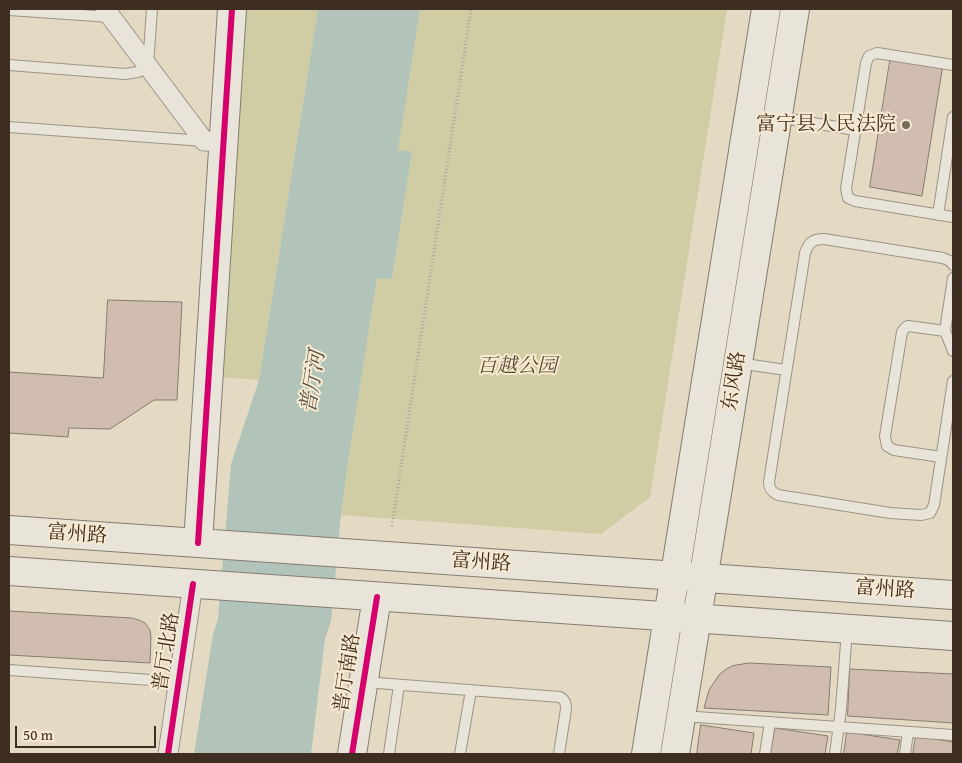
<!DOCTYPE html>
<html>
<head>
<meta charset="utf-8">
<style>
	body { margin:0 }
	#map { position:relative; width:962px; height:763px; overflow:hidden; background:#e4dac3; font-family:"Gentium Book Plus",serif }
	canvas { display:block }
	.frame { position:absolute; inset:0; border:10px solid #3e2d21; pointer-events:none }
	.scale { position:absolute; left:15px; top:726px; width:141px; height:22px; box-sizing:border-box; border:2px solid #3e2d21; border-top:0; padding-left:6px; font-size:15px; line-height:18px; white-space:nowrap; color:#3e2d21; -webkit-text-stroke:4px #f7ead0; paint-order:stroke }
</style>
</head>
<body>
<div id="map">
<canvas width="962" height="763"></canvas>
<div class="frame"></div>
<div class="scale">50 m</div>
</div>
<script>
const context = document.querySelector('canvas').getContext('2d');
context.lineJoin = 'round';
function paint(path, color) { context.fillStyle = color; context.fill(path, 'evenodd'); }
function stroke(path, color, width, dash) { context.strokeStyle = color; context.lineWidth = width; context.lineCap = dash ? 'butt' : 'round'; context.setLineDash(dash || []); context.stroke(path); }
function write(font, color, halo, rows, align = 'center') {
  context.font = font + ' "Gentium Book Plus","Noto Serif SC",serif'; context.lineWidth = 4; context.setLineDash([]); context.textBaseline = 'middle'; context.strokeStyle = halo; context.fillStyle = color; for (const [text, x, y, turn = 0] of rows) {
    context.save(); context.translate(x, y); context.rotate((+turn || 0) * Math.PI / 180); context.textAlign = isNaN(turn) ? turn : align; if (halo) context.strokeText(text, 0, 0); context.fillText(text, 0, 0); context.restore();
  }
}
const green = new Path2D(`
	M243,9h75l-59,371 -42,-3z
	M420,9h307l-77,488 -49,37 -260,-19 6,-46 30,-192 15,2 20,-126 -15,-3z`);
const water = new Path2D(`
	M318,9h102l-22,141 14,2 -20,127 -15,-1 -30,191 -6,46 -10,106 -6,18 -14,115h-117l19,-120 5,-15 13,-155 28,-84z`);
const building = new Path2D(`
	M891,55l52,9 -21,132 -52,-9z
	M108,300l74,2 -5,98h-23l-44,29 -41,-1 -1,9 -59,-4v-61l94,6z
	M9,611l123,7 7,2 6,3 5,7 1,7 -1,26 -141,-8z
	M749,663l82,4 -3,48 -124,-7 5,-18 10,-15 6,-5 7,-4z
	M850,669l103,5v49l-105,-7z
	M701,725l53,8 -3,21h-54z
	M775,728l53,8 -3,18h-54z
	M847,732l53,8 -3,14h-53z
	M916,736l37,6v12h-40z`);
const path = new Path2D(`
	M392,526l79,-517`);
const lane = new Path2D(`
	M9,10l101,7
	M9,65l116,9 13,-2 10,-6 4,-57
	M953,65l-76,-12 -8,3 -3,7 -20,126 2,9 7,3 98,16
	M778,117l77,13
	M9,127l195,14
	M938,215l15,-98
	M953,265l-1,-3 -9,-4 -119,-19c-11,0 -15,3 -19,14l-36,229c0,7 3,10 9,13l112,18 31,2 9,-2 4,-8 19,-124
	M953,278l-8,53 8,20
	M738,363l48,7
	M941,457l-47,-7 -7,-4 -2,-10 17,-104 3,-4 3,-2 37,5
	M9,670l170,12
	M364,682l196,15c5,3 6,6 6,12l-7,45
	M682,716l271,19
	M389,754l10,-69
	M460,754l11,-64
	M765,754l5,-32
	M835,754l6,-45 6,-79
	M905,754l3,-22`);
const street = new Path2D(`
	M105,9l99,132 20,1
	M168,754l25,-170`);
const secondary = new Path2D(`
	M9,530l944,65
	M198,543l34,-534
	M9,571l944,65
	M352,754l25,-157
	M646,754l120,-745
	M675,754l120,-745`);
const cycleway = new Path2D(`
	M198,543l34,-534
	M168,754l25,-170
	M352,754l25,-157`);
const markers = [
	[906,125,5,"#786a5a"]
];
const poiNames = [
	["富宁县人民法院",896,125]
];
const parkNames = [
	["百越公园",517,367]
];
const streetNames = [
	["东风路",735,381,-81],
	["富州路",77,535,4],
	["富州路",481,563,4],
	["富州路",885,590,4],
	["普厅北路",167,652,-81],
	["普厅南路",348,673,-81]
];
const waterNames = [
	["普厅河",314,382,-81]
];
paint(green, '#d0cca4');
paint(water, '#b2c4ba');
paint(building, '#d0bdb0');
stroke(building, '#847c6f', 1);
stroke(lane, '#9b9385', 12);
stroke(street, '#9b9385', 21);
stroke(secondary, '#847c6f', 30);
stroke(path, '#aca59c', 3, [1, 2.5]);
stroke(lane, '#e9e4d9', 10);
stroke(street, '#e9e4d9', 19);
stroke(secondary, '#e9e4d9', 28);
stroke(cycleway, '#d6006c', 6);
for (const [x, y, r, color] of markers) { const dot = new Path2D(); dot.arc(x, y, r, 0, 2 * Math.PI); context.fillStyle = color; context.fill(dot); stroke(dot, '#f7ead0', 2); }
write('20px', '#3e2d21', '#f7ead0', poiNames, 'right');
write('italic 20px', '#584b36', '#f7ead0', parkNames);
write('20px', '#3e2d21', '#f7ead0', streetNames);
write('italic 21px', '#565046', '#f7ead0', waterNames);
</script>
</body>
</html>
